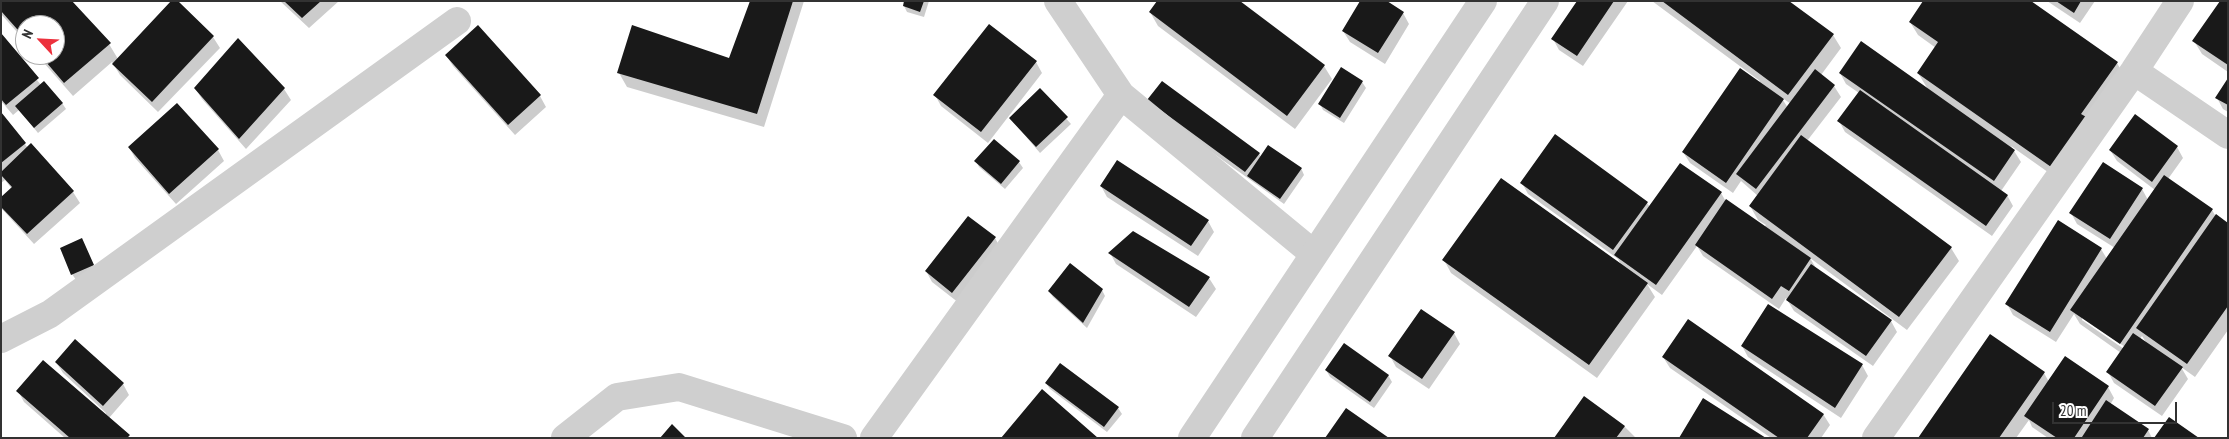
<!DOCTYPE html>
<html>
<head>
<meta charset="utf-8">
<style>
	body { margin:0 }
	#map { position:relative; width:2229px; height:439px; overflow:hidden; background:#fff; font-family:"PT Sans Narrow",sans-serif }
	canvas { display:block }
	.frame { position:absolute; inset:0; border:2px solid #323232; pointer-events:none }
	.north { position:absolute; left:15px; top:15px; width:50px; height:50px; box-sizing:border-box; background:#fff; border:1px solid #adadad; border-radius:50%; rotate:295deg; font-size:14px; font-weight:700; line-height:20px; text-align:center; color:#323232 }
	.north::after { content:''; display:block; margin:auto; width:18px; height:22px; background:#ec313d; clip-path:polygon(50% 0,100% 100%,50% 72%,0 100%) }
	.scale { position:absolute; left:2052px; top:402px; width:125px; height:22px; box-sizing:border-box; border:2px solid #323232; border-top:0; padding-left:6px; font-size:15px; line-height:18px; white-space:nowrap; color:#323232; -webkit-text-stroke:4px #fff; paint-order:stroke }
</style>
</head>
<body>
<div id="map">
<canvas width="2229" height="439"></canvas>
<div class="frame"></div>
<div class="north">N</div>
<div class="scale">20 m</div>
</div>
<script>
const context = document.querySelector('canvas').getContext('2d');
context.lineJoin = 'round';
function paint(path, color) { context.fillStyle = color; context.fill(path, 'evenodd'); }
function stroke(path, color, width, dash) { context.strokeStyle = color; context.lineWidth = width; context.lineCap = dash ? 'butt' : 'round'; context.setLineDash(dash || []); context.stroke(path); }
const shadow = new Path2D(`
	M1,1l108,43 9,15 58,-58 37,36 7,11 -62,64 -38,-37 -8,-13 -39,34 -36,-41h18v-30h-30v16l-24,-27z
	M280,1h59l-30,27z
	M751,1h53l-40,126 -137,-40 -8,-14 111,-14z
	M905,1h24l-5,16 -17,-5 -3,-6z
	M1579,1h49l-45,65 -24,-16 -6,-11z
	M1652,1h135l46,34 8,13 -20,27 13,11 7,11 -34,44 144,107 8,13 -52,69 -97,-72 7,12 74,51 6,11 -24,34 -79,-55 -8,-13 -7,11 -76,-53 -6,-10 -35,49 -15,-11 8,13 -58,81 -146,-105 -7,-13 177,5 -3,-6 -90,-65 -6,-11 125,20 3,4 71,-14 4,7 39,27 2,-2 -8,-5 -8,-14 8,-10 -17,-15 -8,12 -43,-30 -7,-11 77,-71zM1781,97l10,7 -3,4z
	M2047,1h48l-15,22z
	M2228,1v71l-26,-18 -8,-13z
	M1150,12l174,54 8,13 -37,50 -137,-103z
	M1403,13l6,11 -24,40 -35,-22 -7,-11z
	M1910,22l207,41 8,14 -63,105 -51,-36 10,16 -20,29 6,4 6,11 -21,30 -147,-104 -6,-11 20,-28 -13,-9 -6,-11 89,18 -11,-18 18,-25 -18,-13z
	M478,27l62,69 6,11 -31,28 -62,-69 -7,-11z
	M1,35l40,50 21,18 4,6 -28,24 -19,-23 -6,5 -12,-14z
	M238,40l46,49 7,11 -45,49 -44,-50 -7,-11z
	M1036,62l6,11 -54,70 -47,-37 -6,-11z
	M2228,80v32l-5,-3 -6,-11z
	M1362,82l4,6 -22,35 -21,-13 -3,-6z
	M1040,89l31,35 -31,29 -30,-35z
	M1148,100l111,53 2,5 40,10 3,7 -20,29 -130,-93z
	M1,114l27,34 3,-3 42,47 7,11 -46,41 -33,-36v-9l11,-10 -7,-9 -4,3z
	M994,141l25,21 4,6 -18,21 -26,-22 -3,-6z
	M129,147l89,3 6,11 -48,43 -41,-46z
	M2177,147l6,11 -15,21 44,31 3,5 13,9v106l-33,47 -14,-10 7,12 -26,37 -48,-33 -6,-11 13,-19 -41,-29 -6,-10 -18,28 -43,-27 -6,-11 51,-82 43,27 6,10 8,-11 -38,-24 -6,-11 71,-24 6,11 7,-10 -38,-29 -7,-11zM2082,317l43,30 -1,2 -42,-29zM2142,336l5,8 -7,-5z
	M1101,186l107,35 6,11 -16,24 -91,-59z
	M995,238l6,11 -42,54 -27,-21 -6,-11z
	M85,246l11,25 -20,9 -4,-6z
	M1110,253l99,25 7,11 -20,28 -80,-53z
	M1102,290l3,6 -18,32 -34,-31 -4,-6z
	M1454,333l6,11 -31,45 -33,-22 -6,-11z
	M75,341l48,43 6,11 -20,23 21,20h-65l-41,-36 -6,-11 87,24 1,-2 -43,-40 -7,-11z
	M1742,346l120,19 6,11 -27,42 -93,-61z
	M1663,357l160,57 7,11 -9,13h-50l-101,-70z
	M1326,370l62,5 4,7 -18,26 -44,-31z
	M2044,373l5,9 59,5 6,11 -4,7 38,25 4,8h-104l-16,-11 -3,-7 -13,18h-97z
	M1046,383l72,25 4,6 -15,18 -57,-43z
	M1624,426l12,12h-81z`);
const building = new Path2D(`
	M1,1h71l39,42 -47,40 -24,-28h15v-30h-30v13l-24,-27z
	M171,1h7l36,35 -62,66 -40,-38z
	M284,1h37l-19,17z
	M750,1h43l-36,113 -140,-41 15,-48 97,33z
	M904,1h20l-4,11 -17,-6z
	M1157,1h83l85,64 -38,51 -138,-104z
	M1360,1h27l17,11 -26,41 -36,-22z
	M1577,1h37l-37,55 -26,-17z
	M1662,1h127l45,33 -46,61z
	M1923,1h108l87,61 -37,52 7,4 -34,51 -137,-96 21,-31 -29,-20z
	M2056,1h25l-7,12z
	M2220,1h8v64l-36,-24z
	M989,24l48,37 -56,71 -48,-37z
	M478,25l63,70 -33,30 -63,-70z
	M1,33l38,45 -33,27 -5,-6z
	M238,38l47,50 -46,51 -45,-51z
	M1861,41l154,109 -21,31 -155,-108z
	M1341,67l22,14 -23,37 -22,-14z
	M1740,68l44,31 -58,84 -44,-31z
	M1815,69l20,16 -79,104 -20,-15z
	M2228,78v27l-13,-7z
	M44,81l19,22 -29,25 -19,-22z
	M1162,81l98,72 -15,19 -98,-72z
	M1040,88l28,29 -32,30 -27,-29z
	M1860,90l148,105 -22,31 -149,-105z
	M177,103l42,46 -50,45 -41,-47z
	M1,112l25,31 -25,20z
	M2135,114l43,32 -26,36 -43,-32z
	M1555,134l93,68 -35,48 -93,-67z
	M1801,135l151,112 -53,70 -150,-111z
	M994,139l26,22 -19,23 -27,-23z
	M31,143l43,48 -47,43 -26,-27v-10l11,-10 -11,-12v-3z
	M1268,145l34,23 -22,31 -33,-23z
	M1117,160l92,60 -18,26 -91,-60z
	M2103,162l40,26 -33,51 -41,-26z
	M1680,163l42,29 -66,93 -42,-30z
	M2164,175l49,34 -93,135 -50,-34z
	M1501,178l147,105 -59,82 -147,-105z
	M1726,199l85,59 -22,33 -8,-5 -9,13 -77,-54z
	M2216,214l12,9v83l-41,58 -51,-36z
	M968,216l28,21 -44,56 -27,-22z
	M2058,220l44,28 -52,84 -45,-28z
	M1133,231l77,46 -21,30 -81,-54z
	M82,238l12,27 -23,10 -11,-27z
	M1070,263l33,26 -20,34 -35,-32z
	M1811,264l81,56 -26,36 -80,-56z
	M1768,304l95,60 -28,44 -94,-62z
	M1421,309l34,23 -33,47 -34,-23z
	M1688,319l136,95 -17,24h-28l-117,-81z
	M2133,333l50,34 -28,39 -49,-34z
	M1990,334l55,38 -46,66h-81z
	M75,339l49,44 -21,23 -48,-44z
	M1344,343l45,32 -19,27 -45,-32z
	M2065,356l44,30 -35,52h-17l-33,-22z
	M43,360l87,75 -3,3h-57l-54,-47z
	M1060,363l59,44 -15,20 -59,-44z
	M1042,389l56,49h-97z
	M1584,396l41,30 -9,12h-62z
	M1703,398l63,40h-87z
	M2106,400l43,29 -6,9 -61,-1z
	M1346,408l43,30h-64z
	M2169,417l30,21h-45z
	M672,424l14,14h-26z`);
const minor = new Path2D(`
	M1058,1l63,94 193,159
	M2134,71l94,64
	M1,339l49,-25 407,-293
	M565,438l52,-41 62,-10 164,51
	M874,438l247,-343
	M1876,438l258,-367 46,-70`);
const tertiary = new Path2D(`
	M1192,438l291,-437
	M1255,438l290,-437`);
paint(shadow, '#0003');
paint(building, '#191919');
stroke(minor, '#cfcfcf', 28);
stroke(tertiary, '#cfcfcf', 28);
</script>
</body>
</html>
